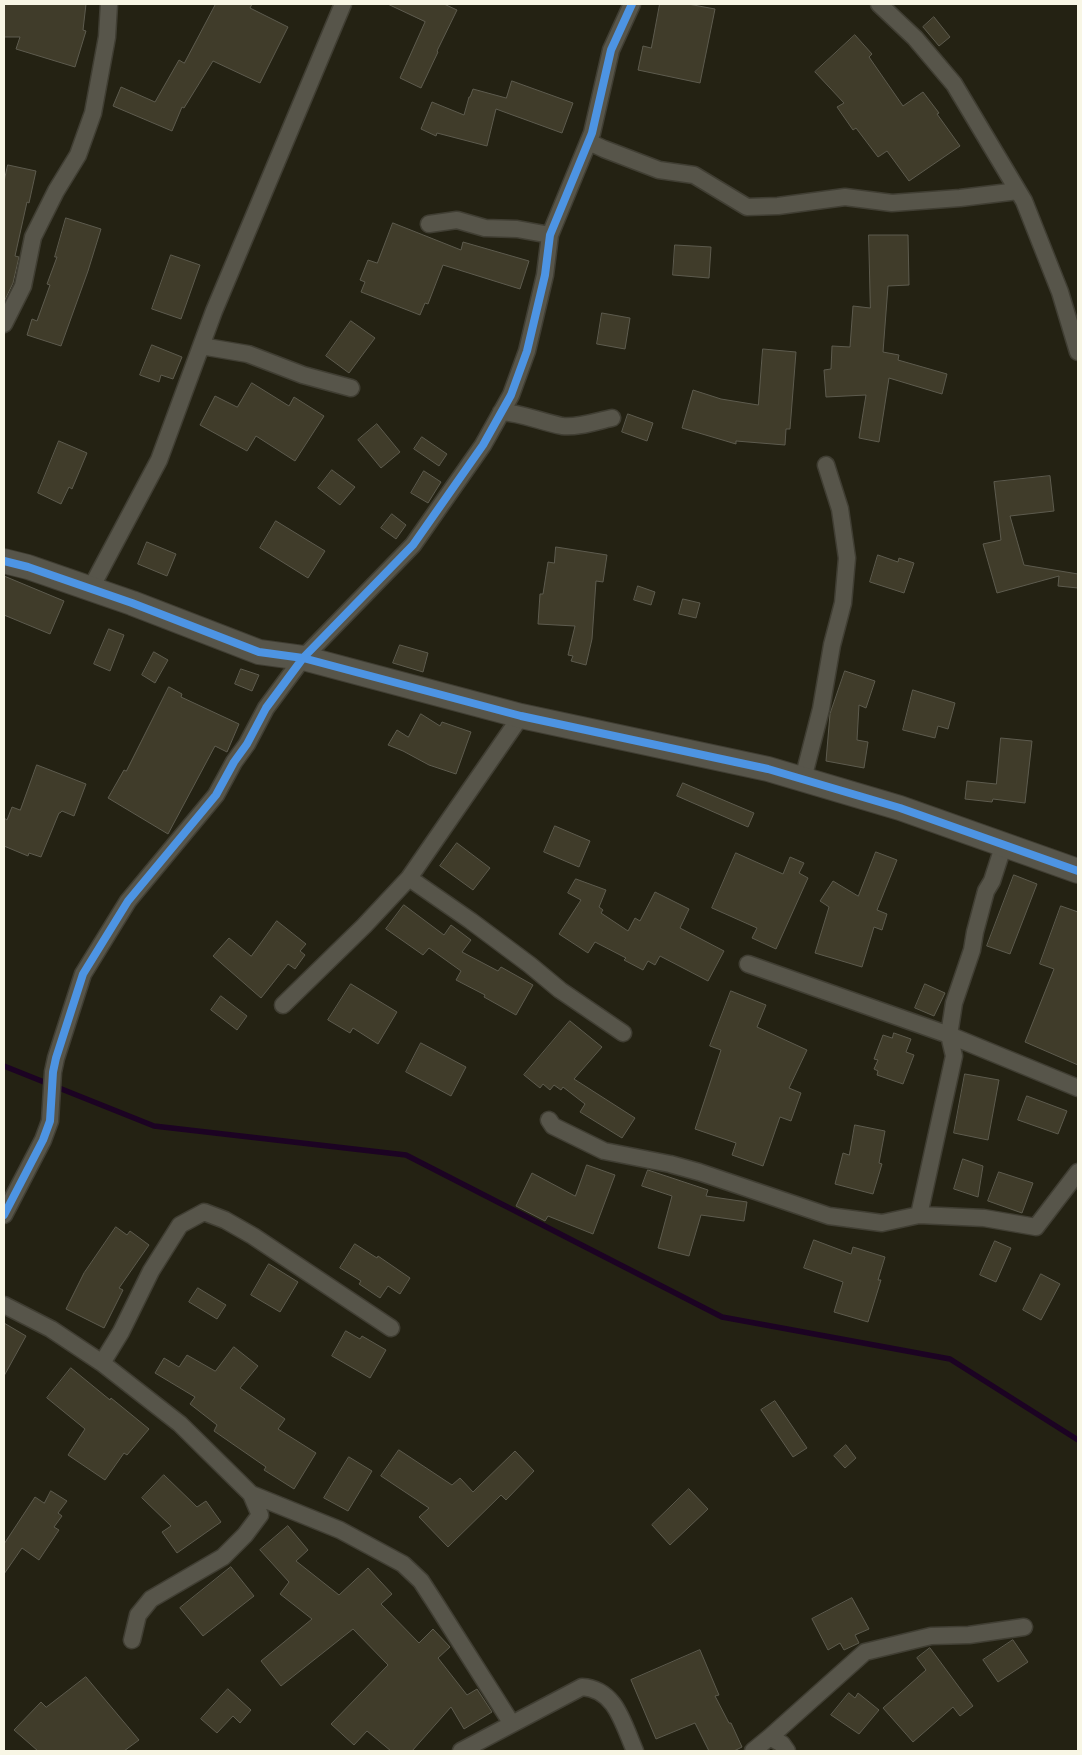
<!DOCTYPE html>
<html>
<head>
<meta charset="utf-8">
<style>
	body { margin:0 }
	#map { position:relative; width:1082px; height:1755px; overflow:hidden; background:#242213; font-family:Georgia,serif }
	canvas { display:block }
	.frame { position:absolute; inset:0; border:5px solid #f8f6e5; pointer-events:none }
</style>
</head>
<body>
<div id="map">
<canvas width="1082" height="1755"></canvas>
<div class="frame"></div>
</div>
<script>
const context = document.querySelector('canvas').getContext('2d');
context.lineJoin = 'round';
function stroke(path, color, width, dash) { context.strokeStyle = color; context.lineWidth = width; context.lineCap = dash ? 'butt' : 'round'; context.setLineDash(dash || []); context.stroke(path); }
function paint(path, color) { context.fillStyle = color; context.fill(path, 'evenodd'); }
const stream = new Path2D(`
	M4,1066l150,60 252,29 316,162 228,42 128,81`);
const building = new Path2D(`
	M4,4h82l-3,26 3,1 -11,36 -59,-18 4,-12h-16z
	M216,4h36l-2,4 38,19 -28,56 -47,-22 -29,47 -2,-1 -10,24 -59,-25 8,-19 34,15 24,-42 5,3z
	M388,4h56l13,6 -20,41 1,1 -17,36 -21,-10 25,-56z
	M660,4h28l27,5 -15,74 -62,-13 5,-24 8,2z
	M934,17l16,20 -11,9 -16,-19z
	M855,35l17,19 -3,3 34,49 20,-14 16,21 -2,1 23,32 -51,35 -22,-30 -9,6 -22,-29 -3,2 -16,-23 7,-4 -29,-31z
	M512,81l61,22 -11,30 -66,-24 -9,37 -50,-13 -1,3 -15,-7 11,-27 32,13 5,-18h1l3,-8 33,9z
	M8,165l28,6 -7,32 -2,-1 -12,54 4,1 -6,26 -9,19v-120z
	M66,218l35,11 -13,42 -27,75 -34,-11 5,-16 5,2 13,-36 -3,-1 10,-27h-2z
	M393,223l68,27 2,-8 66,19 -9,28 -77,-24 -15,39 -3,-1 -5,12 -59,-23 4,-10 -5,-2 8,-20 9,3z
	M869,235h39l1,50 -21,1 -5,66 16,3 -1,5 49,14 -5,20 -53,-16 -10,64 -20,-4 7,-43 -40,2 -2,-27 7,-1 1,-23 18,1 3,-41 17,2z
	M675,245l36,2 -2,31 -36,-3z
	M171,255l29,10 -19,54 -29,-10z
	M602,313l28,5 -5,31 -28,-5z
	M351,321l24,17 -26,35 -23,-17z
	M152,345l30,12 -9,22 -12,-4 -2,7 -19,-7z
	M763,349l33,3 -6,77h-4l-1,16 -49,-4v3l-54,-16 11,-38 28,9 37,6z
	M252,383l37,23 5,-9 30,19 -29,45 -39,-25 -9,15 -47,-26 15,-29 22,11z
	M628,414l25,9 -6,18 -25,-9z
	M377,424l23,28 -19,16 -23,-28z
	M422,437l25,17 -8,12 -25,-17z
	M59,441l28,12 -15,36 -3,-2 -8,17 -23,-11z
	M332,470l23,17 -15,18 -22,-17z
	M424,471l17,11 -13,21 -17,-10z
	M1050,476l4,35 -44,5 14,49 54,9v14l-20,-2 1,-10 -62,17 -14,-49 18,-4 -7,-58z
	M392,514l14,11 -10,14 -15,-11z
	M276,521l49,30 -17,27 -48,-30z
	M147,542l29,12 -9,22 -29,-12z
	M556,547l51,8 -4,27 -7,-1 -4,58 -6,26 -15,-4 2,-5 -5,-1 7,-29 -37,-2 2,-30h3l5,-32 6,1z
	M878,555l20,7 1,-4 15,5 -10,30 -34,-11z
	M4,576l60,25 -14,33 -46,-19z
	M638,586l17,6 -4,13 -17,-5z
	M683,599l17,4 -4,15 -17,-4z
	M109,629l15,6 -14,36 -16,-7z
	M400,645l28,8 -5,19 -30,-9z
	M154,652l14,8 -13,23 -13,-8z
	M241,669l18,6 -7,16 -17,-7z
	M845,671l30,10 -9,27 -7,-3 -2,35 11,2 -4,26 -38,-7 4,-47z
	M169,687l13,7 -1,3 58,27 -12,28 -12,-6 -47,88 -60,-36 16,-28 2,1z
	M913,690l42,13 -7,26 -10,-3 -3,12 -32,-8z
	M421,714l19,12 2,-4 29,10 -15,42 -27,-9 -26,-14 -15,-6 9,-15 11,7z
	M1001,738l31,3 -7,62 -32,-4 -1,3 -27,-3 2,-18 29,3z
	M37,765l49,19 -12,32 -12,-5 -2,2h-1l-18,44 -12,-4 -1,3 -24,-10v-28l3,2 5,-13 8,3z
	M683,783l71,30 -6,14 -71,-31z
	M555,826l35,15 -11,26 -35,-15z
	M457,843l33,25 -17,22 -33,-24z
	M876,852l21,8 -20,50 10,4 -5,16 -8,-3 -12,40 -47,-14 14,-46 -9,-6 13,-20 25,15z
	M736,853l47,21 7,-17 14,6 -5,10 9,5 -32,71 -24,-11 5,-10 -45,-20z
	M1014,875l23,9 -27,70 -23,-8z
	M576,879l30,11 -7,17 4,3 -2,3 27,18 7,-13 5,3 15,-29 34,17 -9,19 44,23 -16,30 -48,-25 -5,9 -7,-4 -5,9 -19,-10 2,-2 -31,-16 -7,11 -29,-19 22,-34 -13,-7z
	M404,905l40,30 7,-10 20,15 -9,12 36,19 3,-4 32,18 -17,30 -32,-18 1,-2 -29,-15 5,-9 -32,-23 -6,7 -37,-26z
	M1061,906l17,6v153l-53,-23 29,-73 -14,-5z
	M277,921l29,23 -6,7 5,4 -10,14 -7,-5 -27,34 -48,-42 16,-18 22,18z
	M351,984l46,28 -19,32 -25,-16 -3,5 -22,-13z
	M925,984l20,9 -11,23 -19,-8z
	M731,991l35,14 -9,22 50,23 -18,38 12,5 -10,28 -11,-4 -17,49 -31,-11 4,-12 -41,-14 26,-79 -11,-4z
	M221,996l26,20 -10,14 -26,-20z
	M570,1021l32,26 -28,32 61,39 -13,20 -42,-26 5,-8 -22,-17 -2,3 -7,-5 -4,5 -7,-6 -3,4 -16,-13z
	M894,1033l17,6 -5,13 8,3 -11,29 -26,-9 1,-4 -4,-2 4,-9 -4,-1 9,-24 9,3z
	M421,1043l45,24 -15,29 -45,-24z
	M965,1074l34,6 -11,60 -34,-7z
	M1027,1096l40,15 -9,23 -40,-14z
	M855,1125l30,6 -6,32 3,1 -9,30 -38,-10 8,-31 6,2z
	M963,1159l20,7 -5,31 -24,-8z
	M587,1165l28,10 -22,59 -45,-18 -3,5 -29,-15 16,-33 43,23z
	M648,1170l60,20 -2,6 41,6 -3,19 -43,-6 -12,41 -31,-8 14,-52 -30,-10z
	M999,1172l34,11 -11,30 -34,-12z
	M116,1227l11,8 3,-4 19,14 -30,43 4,2 -19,38 -38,-19 18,-36z
	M814,1240l37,14 2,-7 32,10 -7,23h3l-13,42 -34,-10 9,-30 -39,-14z
	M995,1241l16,7 -15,34 -16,-7z
	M355,1244l22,14 1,-2 32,22 -10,16 -12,-8 -8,12 -21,-14 2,-3 -21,-13z
	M269,1264l29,18 -18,30 -29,-17z
	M1041,1274l19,10 -19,36 -18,-10z
	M198,1288l28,17 -9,14 -28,-17z
	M4,1323l22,13 -22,40z
	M346,1331l14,8 2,-3 24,14 -16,28 -38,-22z
	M234,1347l24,19 -18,22 45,31 -7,10 38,24 -22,36 -30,-19 2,-3 -52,-36 3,-6 -27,-21 5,-7 -40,-24 9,-15 15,9 8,-12 28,16z
	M71,1368l39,32 1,-2 38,31 -22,26 -3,-2 -19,27 -37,-25 17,-26 -38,-31z
	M775,1401l32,47 -14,9 -32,-47z
	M846,1445l10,13 -11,10 -11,-12z
	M399,1450l53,35 8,-7 13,14 42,-41 19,20 -28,29 -5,-5 -53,52 -29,-30 10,-9 -48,-32z
	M349,1457l23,14 -24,40 -24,-13z
	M164,1475l33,32 9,-6 15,21 -44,31 -15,-21 9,-6 -29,-28z
	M689,1489l19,20 -38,36 -18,-20z
	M51,1491l16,10 -9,12 4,3 -8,11 5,3 -20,30 -17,-12 -18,26v-30l31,-47 9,6z
	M288,1526l20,24 -12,11 43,34 29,-27 24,26 -11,10 38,39 14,-14 17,18 -12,11 29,37 10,-6 15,23 -28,17 -13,-22 -39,44h-21l-24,-20 -13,14 -23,-21 57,-59 -35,-36 -72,57 -20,-25 51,-42 -32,-25 9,-12 -29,-32z
	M231,1567l23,29 -51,40 -23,-28z
	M852,1598l17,31 -14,6 4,8 -15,7 -4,-7 -12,7 -16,-31z
	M1013,1640l15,22 -30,20 -15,-22z
	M930,1648l43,58 -13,10 -7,-9 -40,35 -30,-34 43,-38 -9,-12z
	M700,1650l19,45 -4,1 14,27h2l11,24 -8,4h-25l-14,-28 -39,16 -25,-59z
	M86,1677l53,63 -15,11h-86l-24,-21 27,-28 5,5z
	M228,1689l23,21 -11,13 -7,-7 -16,17 -16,-14z
	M849,1693l6,5 3,-5 21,17 -20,24 -28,-19z`);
const street = new Path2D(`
	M879,4l36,34 39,46 70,117 36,91 18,60
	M589,142l15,7 55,21 35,5 53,32 31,-1 67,-9 47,6 68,-5 58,-7
	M429,224l28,-4 28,8 32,1 33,6
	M4,324l19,-38 10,-49 23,-46 22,-36 15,-42 14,-76 2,-33
	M201,346l47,8 55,21 48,13
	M501,412c21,1 40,10 61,14 16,2 35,-5 50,-8
	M91,588l68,-128 55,-149 129,-307
	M803,779l18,-70 11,-64 11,-42 4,-45 -7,-49 -14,-44
	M409,878l62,43 59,44 30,25 63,43
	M748,964l201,71 129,53
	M283,1005l81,-79 45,-48 112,-162
	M549,1120l4,6 51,25 66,13 29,8 130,44 53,7 37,-8 65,3 52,9 42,-55
	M4,1215l39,-75 7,-19 3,-49 3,-14 27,-84 45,-73 88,-106 18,-33 13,-18 19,-36 37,-50 110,-113 70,-100 28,-50 16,-44 18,-76 5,-40 42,-102 19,-83 21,-46
	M919,1215l35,-159 -5,-21 5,-32 18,-53 3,-18 11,-41 6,-10 12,-37
	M4,1305l47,24 51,34 78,61 71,70 9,21 -15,20 -22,22 -72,42 -13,16 -6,25
	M102,1363l19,-31 30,-61 29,-46 24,-13 21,8 28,16 138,92
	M251,1494l89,36 63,34 18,17 13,20 78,123
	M770,1737l95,-85 66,-16 38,-1 55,-8
	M461,1751l121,-64c34,2 41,37 53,64
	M753,1751l17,-14 12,7 5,7`);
const secondary = new Path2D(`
	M4,561l24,6 104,36 127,49 44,6 218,58 247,53 132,39 178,63`);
const cycleway = new Path2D(`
	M4,561l24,6 104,36 127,49 44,6 218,58 247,53 132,39 178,63
	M4,1215l39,-75 7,-19 3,-49 3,-14 27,-84 45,-73 88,-106 18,-33 13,-18 19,-36 37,-50 110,-113 70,-100 28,-50 16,-44 18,-76 5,-40 42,-102 19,-83 21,-46`);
stroke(stream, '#1c0323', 5.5);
paint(building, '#403c2a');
stroke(building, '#5d5b4e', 1);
stroke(street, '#403e33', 19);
stroke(secondary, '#403e33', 26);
stroke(street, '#57554a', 16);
stroke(secondary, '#57554a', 24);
stroke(cycleway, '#4d94e3', 8);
</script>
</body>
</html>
